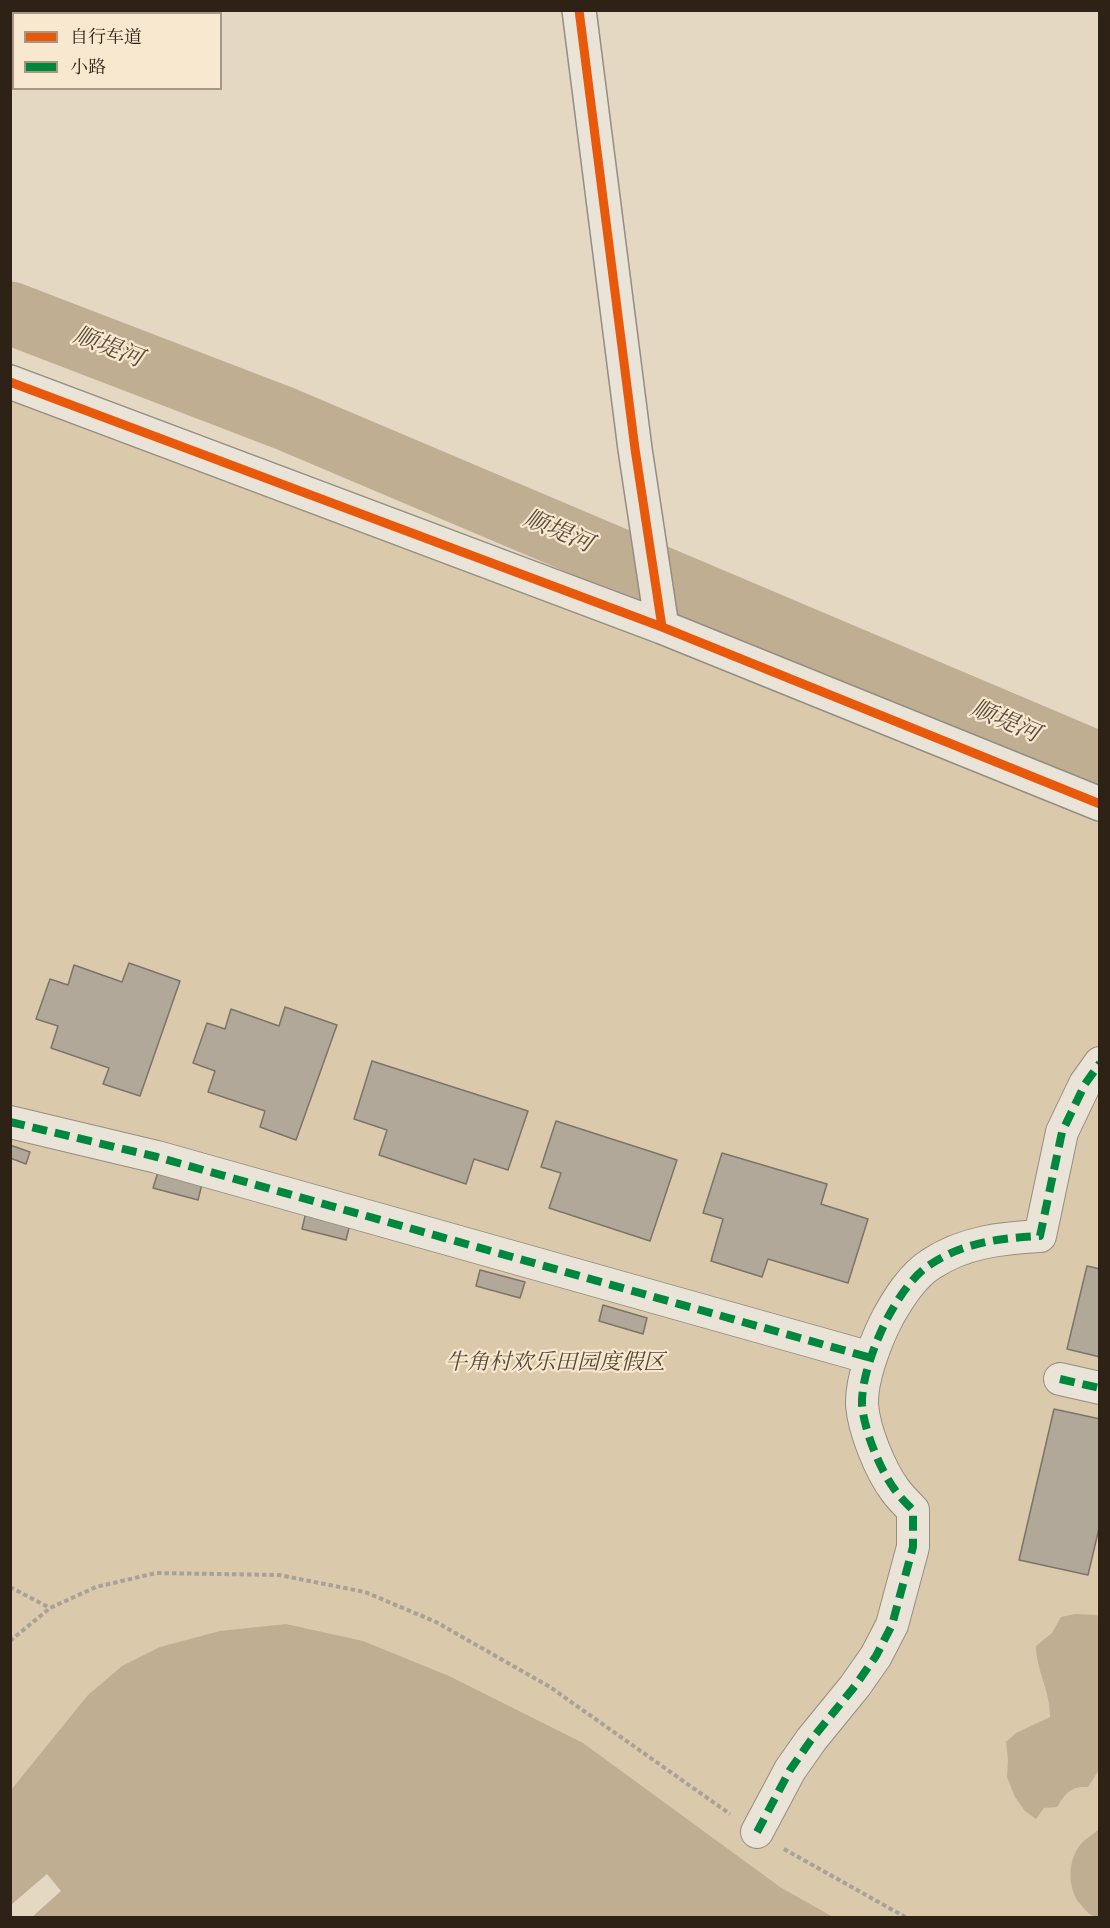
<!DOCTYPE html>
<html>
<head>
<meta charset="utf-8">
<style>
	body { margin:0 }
	#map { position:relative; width:1110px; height:1928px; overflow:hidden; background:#e5d8c3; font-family:"Sorts Mill Goudy","Noto Serif SC",serif }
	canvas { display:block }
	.frame { position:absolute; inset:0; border:12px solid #2e2116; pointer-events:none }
	.legend { position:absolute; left:12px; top:12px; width:210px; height:78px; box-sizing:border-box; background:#f7e8cf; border:2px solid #a79885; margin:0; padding:8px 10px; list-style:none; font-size:18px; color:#2e2116 }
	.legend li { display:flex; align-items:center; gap:12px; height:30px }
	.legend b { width:30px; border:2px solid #a79885 }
</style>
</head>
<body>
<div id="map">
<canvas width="1110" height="1928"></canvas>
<div class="frame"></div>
<ul class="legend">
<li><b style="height:8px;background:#e8590c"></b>自行车道</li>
<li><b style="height:8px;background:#00873e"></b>小路</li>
</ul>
</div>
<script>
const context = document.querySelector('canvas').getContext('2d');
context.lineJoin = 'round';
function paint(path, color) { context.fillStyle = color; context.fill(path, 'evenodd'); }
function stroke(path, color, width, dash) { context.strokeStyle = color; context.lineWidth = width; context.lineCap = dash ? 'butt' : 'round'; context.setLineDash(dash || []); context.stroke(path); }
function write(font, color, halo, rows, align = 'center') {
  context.font = font + ' "Sorts Mill Goudy","Noto Serif SC",serif'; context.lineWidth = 4.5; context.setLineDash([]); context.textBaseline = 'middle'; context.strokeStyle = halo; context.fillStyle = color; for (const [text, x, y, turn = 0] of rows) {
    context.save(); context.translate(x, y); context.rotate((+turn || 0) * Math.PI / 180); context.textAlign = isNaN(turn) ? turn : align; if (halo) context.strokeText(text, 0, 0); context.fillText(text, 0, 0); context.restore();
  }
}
const green = new Path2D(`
	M10,380l1089,433v1104h-1088z`);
const water = new Path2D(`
	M1075,1614l21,1 3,2v34l-1,5 2,11 -1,103 -11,17c-18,-1 -22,6 -31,20l-13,1 -8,11 -11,-8 -10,-14 -8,-20 1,-17 -2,-18 10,-9 34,-16c0,-28 -14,-47 -14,-71l16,-13 9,-16z
	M286,1624l77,17 86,35 134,67 197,144 53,30 -822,1v-128l77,-95 34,-29 38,-19 60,-16z
	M1099,1829l1,88c-10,0 -13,-5 -19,-12 -14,-15 -14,-45 0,-61 5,-6 13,-10 18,-15z`);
const pier = new Path2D(`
	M47,1874l14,17 -29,26h-21v-12z`);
const river = new Path2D(`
	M10,313l276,106 814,345`);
const building = new Path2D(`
	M129,963l51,18 -40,115 -37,-12 6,-16 -58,-20 7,-22 -22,-7 14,-40 18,6 6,-20 48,17z
	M285,1007l52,18 -41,115 -36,-13 5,-16 -57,-19 7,-21 -22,-8 14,-40 18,6 6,-20 48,17z
	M372,1061l156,50 -20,59 -34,-11 -8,25 -87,-29 8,-25 -33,-11z
	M556,1121l121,39 -27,81 -101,-33 12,-35 -20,-6z
	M10,1145l20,7 -4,12 -16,-6z
	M722,1153l105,31 -6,20 47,15 -20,64 -80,-24 -6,18 -51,-16 12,-42 -20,-6z
	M158,1172l44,12 -4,16 -45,-12z
	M306,1212l44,12 -4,16 -44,-11z
	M1087,1266l13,3v88l-33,-8z
	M480,1270l45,12 -5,16 -44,-12z
	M603,1305l44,13 -4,16 -44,-13z
	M1054,1409l46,10v105l-12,51 -69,-15z`);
const path = new Path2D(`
	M10,1587l40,21
	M10,1641l40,-33 46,-21 60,-14 123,2 86,17 71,30 114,65 180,127
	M784,1849l123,69`);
const pedestrian = new Path2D(`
	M10,1122l147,35 714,201
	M1060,1379l40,9
	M757,1832l33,-62 21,-30 44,-54 21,-30 16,-31 21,-78v-37c-6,-6 -13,-13 -18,-20 -15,-20 -31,-60 -33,-85 -1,-26 14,-65 26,-88 10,-18 24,-41 43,-53 33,-22 71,-26 109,-28l22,-104 23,-48 15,-21`);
const minor = new Path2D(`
	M579,10l56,439 27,178
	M10,382l652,245 438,177`);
const quiet = new Path2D(`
	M10,1122l147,35 714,201
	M1060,1379l40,9
	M757,1832l33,-62 21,-30 44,-54 21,-30 16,-31 21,-78v-37c-6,-6 -13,-13 -18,-20 -15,-20 -31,-60 -33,-85 -1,-26 14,-65 26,-88 10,-18 24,-41 43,-53 33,-22 71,-26 109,-28l22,-104 23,-48 15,-21`);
const cycleway = new Path2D(`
	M579,10l56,439 27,178
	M10,382l652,245 438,177`);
const parkNames = [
	["牛角村欢乐田园度假区",555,1365]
];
const waterNames = [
	["顺堤河",107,350,21],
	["顺堤河",557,534,23],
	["顺堤河",1004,724,23]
];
paint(green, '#dbc9ac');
paint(water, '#c0ae93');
paint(pier, '#e5d8c3');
stroke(river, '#c0ae93', 63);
paint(building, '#b1a899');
stroke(building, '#7c7468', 1.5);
stroke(pedestrian, '#958d80', 34);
stroke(minor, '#958d80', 36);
stroke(path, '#a7a198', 4, [4.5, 3]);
stroke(pedestrian, '#e9e3d8', 32);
stroke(minor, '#e9e3d8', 33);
stroke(quiet, '#00873e', 8, [15, 8]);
stroke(cycleway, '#e8590c', 9);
write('italic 22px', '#574837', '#f7e8cf', parkNames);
write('italic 24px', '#5c4c3b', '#f7e8cf', waterNames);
</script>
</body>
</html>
